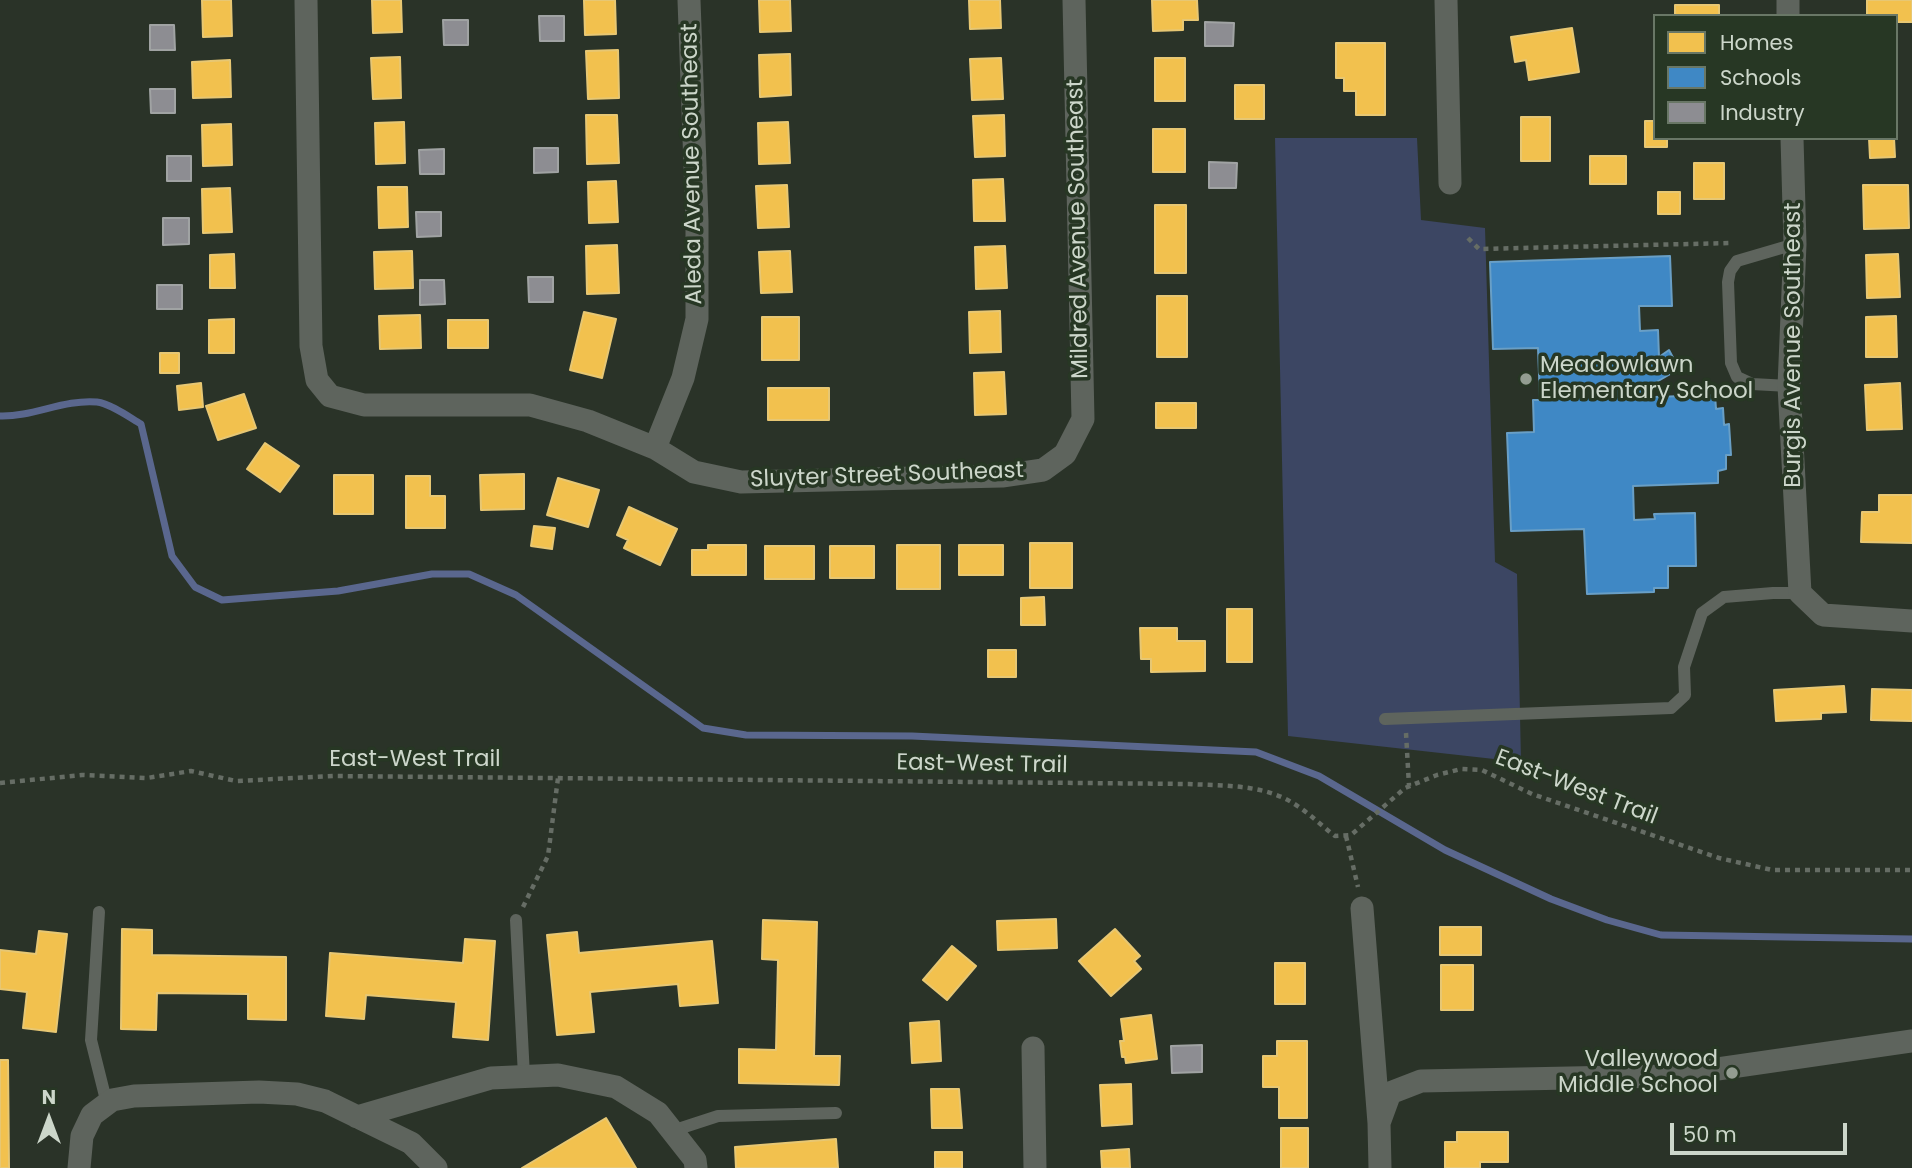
<!DOCTYPE html>
<html>
<head>
<meta charset="utf-8">
<style>
	body { margin:0 }
	#map { position:relative; width:1912px; height:1168px; overflow:hidden; background:#2a3328; font-family:Poppins,sans-serif }
	canvas { display:block }
	.legend { position:absolute; left:1653px; top:14px; width:245px; height:126px; box-sizing:border-box; background:#273724; border:2px solid #697766; margin:0; padding:9px 12px; list-style:none; font-size:21px; color:#ccd6ca }
	.legend li { display:flex; align-items:center; gap:14px; height:35px }
	.legend b { width:35px; border:2px solid #697766 }
	.north { position:absolute; left:14px; top:1084px; width:70px; height:70px; -webkit-text-stroke:5px #273724; paint-order:stroke; rotate:0deg; font-size:19px; font-weight:700; line-height:28px; text-align:center; color:#ccd6ca }
	.north::after { content:''; display:block; margin:auto; width:24px; height:32px; background:#ccd6ca; clip-path:polygon(50% 0,100% 100%,50% 72%,0 100%) }
	.scale { position:absolute; left:1670px; top:1123px; width:177px; height:32px; box-sizing:border-box; border:4px solid #ccd6ca; border-top:0; padding-left:9px; font-size:21px; line-height:24px; white-space:nowrap; color:#ccd6ca; -webkit-text-stroke:5px #273724; paint-order:stroke }
</style>
</head>
<body>
<div id="map">
<canvas width="1912" height="1168"></canvas>
<ul class="legend">
<li><b style="height:19px;background:#f2c14e"></b>Homes</li>
<li><b style="height:19px;background:#3f88c5"></b>Schools</li>
<li><b style="height:19px;background:#8d8d92"></b>Industry</li>
</ul>
<div class="north">N</div>
<div class="scale">50 m</div>
</div>
<script>
const context = document.querySelector('canvas').getContext('2d');
context.lineJoin = 'round';
function paint(path, color) { context.fillStyle = color; context.fill(path, 'evenodd'); }
function stroke(path, color, width, dash) { context.strokeStyle = color; context.lineWidth = width; context.lineCap = dash ? 'butt' : 'round'; context.setLineDash(dash || []); context.stroke(path); }
function write(font, color, halo, rows, align = 'center') {
  context.font = font + ' Poppins,sans-serif'; context.lineWidth = 7; context.setLineDash([]); context.textBaseline = 'middle'; context.strokeStyle = halo; context.fillStyle = color; for (const [text, x, y, turn = 0] of rows) {
    context.save(); context.translate(x, y); context.rotate((+turn || 0) * Math.PI / 180); context.textAlign = isNaN(turn) ? turn : align; if (halo) context.strokeText(text, 0, 0); context.fillText(text, 0, 0); context.restore();
  }
}
const green = new Path2D(`
	M1275,138h142l4,82 64,8 10,334 22,12 4,188 -233,-26z`);
const homes = new Path2D(`
	M202,0h29l1,36 -29,1z
	M372,0h29l1,32 -29,1z
	M584,0h31l1,34 -31,1z
	M759,0h31l1,31 -31,1z
	M969,0h31l1,28 -31,1z
	M1152,0h45l1,20h-15v10l-30,1z
	M1867,0h45v22h-16v-6h-29z
	M1675,5h44v11h-44z
	M1572,28l7,44 -50,8 -3,-20 -11,2 -4,-25z
	M1336,43h49v72h-29v-24h-12v-13h-8z
	M618,50l1,48 -31,1 -2,-48z
	M790,54l1,41 -31,2 -1,-42z
	M400,57l1,41 -28,1 -2,-41z
	M1001,58l2,41 -31,1 -2,-41z
	M1155,58h30v43h-30z
	M230,60l1,37 -38,1 -1,-36z
	M1235,85h29v34h-29z
	M586,115h31l2,48 -32,1z
	M1004,115l1,41 -30,1 -2,-41z
	M1521,117h29v44h-29z
	M1645,121h10v17h12v9h-22z
	M404,122l1,41 -29,1 -1,-41z
	M788,122l2,41 -31,1 -1,-41z
	M231,124l1,41 -29,1 -1,-41z
	M1153,129h32v43h-32z
	M1869,138h25l1,19 -25,1z
	M1590,156h36v28h-36z
	M1694,163h30v36h-30z
	M1003,179l2,42h-31l-1,-41z
	M616,181l2,41 -29,1 -1,-41z
	M787,185l2,42 -31,1 -2,-42z
	M1863,185h45l1,43 -45,1z
	M378,187h29l1,40 -29,1z
	M230,188l2,44 -29,1 -1,-44z
	M1658,192h22v22h-22z
	M1155,205h31v68h-31z
	M617,245l2,48 -32,1 -1,-48z
	M1005,246l2,42 -31,1 -1,-42z
	M412,251l1,37 -38,1 -1,-37z
	M790,251l2,41 -31,1 -2,-41z
	M234,254l1,34h-25v-33z
	M1898,254l2,43 -33,1 -1,-43z
	M1157,296h30v61h-30z
	M1000,311l1,41 -31,1 -1,-41z
	M584,312l32,7 -14,59 -32,-8z
	M420,315l1,33 -41,1 -1,-33z
	M1896,316l1,41h-31v-40z
	M762,317h37v43h-37z
	M234,319v34h-25v-33z
	M448,320h40v28h-40z
	M160,353h19v20h-19z
	M1004,372l2,42 -31,1 -1,-42z
	M201,383l2,24 -24,3 -2,-24z
	M1900,383l2,46 -35,1 -2,-45z
	M768,388h61v32h-61z
	M244,394l12,34 -38,12 -12,-34z
	M1156,403h40v25h-40z
	M265,443l34,23 -19,26 -33,-23z
	M524,474v35l-43,1 -1,-35z
	M334,475h39v39h-39z
	M406,476h24v20h15v32h-39z
	M558,478l41,12 -11,37 -41,-12z
	M1879,495h33v48l-51,-1 1,-30h17z
	M629,507l48,22 -17,36 -36,-17 4,-8 -11,-5z
	M534,526l21,2 -3,21 -21,-3z
	M1030,543h42v45h-42z
	M708,545h38v30h-54v-25h16z
	M897,545h43v44h-43z
	M959,545h44v30h-44z
	M765,546h49v33h-49z
	M830,546h44v32h-44z
	M1044,597l1,28h-24v-27z
	M1227,609h25v53h-25z
	M1140,628h37v13h28v30l-54,1v-13h-10z
	M988,650h28v27h-28z
	M1844,686l2,26 -25,1v6l-45,2 -2,-31z
	M1872,689l40,1v31l-41,-1z
	M1056,919l1,29 -59,2 -1,-29z
	M763,920l54,2 -3,134h26l-1,29 -100,-2v-34l37,1 2,-90 -16,-1z
	M1440,927h41v28h-41z
	M122,929l30,1v25l134,2v63l-38,-1v-25l-91,-1 -1,37 -35,-1z
	M1115,929l25,27 -6,5 7,8 -30,27 -32,-35z
	M39,931l28,3 -11,98 -33,-4 4,-36 -27,-3v-39l36,4z
	M577,932l2,21 133,-12 6,62 -38,3 -2,-22 -88,8 4,40 -37,3 -10,-100z
	M465,939l30,2 -7,99 -35,-3 3,-35 -90,-7 -2,24 -38,-3 4,-63 133,10z
	M952,946l24,20 -29,34 -24,-20z
	M1275,963h30v41h-30z
	M1441,965h32v45h-32z
	M1151,1015l6,44 -31,4 -1,-6h-3l-2,-16h4l-3,-22z
	M939,1021l2,40 -29,2 -2,-40z
	M1277,1041h30v77h-28v-31h-16v-31h14z
	M0,1060h8l1,108h-9z
	M1131,1084l1,40 -30,2 -2,-41z
	M931,1089h28l3,39h-30z
	M606,1118l30,50h-114z
	M1281,1128h27v40h-27z
	M1457,1132h51v30h-28v6h-35v-26h12z
	M836,1139l2,29h-102l-1,-21z
	M1129,1149l1,19h-28l-1,-17z
	M935,1152h27v16h-27z`);
const schools = new Path2D(`
	M1670,256l2,50h-33l1,25 18,-1 1,27 10,-7 10,19 -26,15 1,13 61,-2 1,14 7,-1 1,17 5,-1 2,31h-5v14l-8,2v12l-85,3 1,34 21,-1 -1,-5 41,-1 1,53h-28v22h-14v4l-67,2 -3,-65 -73,2 -4,-98 27,-1 -1,-32h7l-2,-52 -45,1 -3,-87z`);
const industry = new Path2D(`
	M539,16h25v25h-24z
	M443,20h25v25h-24z
	M1205,22l29,1 -1,23h-28z
	M150,25h24l1,25h-25z
	M150,89h25v24h-24z
	M534,148h24v24l-24,1z
	M444,149v25h-24l-1,-24z
	M167,156h24v25h-24z
	M1209,162l28,1 -1,25h-27z
	M416,212h25v24l-24,1z
	M163,218h26v26l-26,1z
	M528,277h25v25h-24z
	M420,280h24l1,24 -25,1z
	M157,285h25v24h-25z
	M1202,1045v27l-30,1 -1,-27z`);
const stream = new Path2D(`
	M0,416c33,1 64,-17 97,-14 14,2 32,15 44,22l31,132 23,31 27,13 116,-9 94,-17h37l47,21 187,133 43,7 166,1 344,16 63,24 126,74 106,49 56,21 54,15 251,4`);
const path = new Path2D(`
	M1468,238l11,11 252,-6
	M1406,733l3,53
	M0,783l82,-8 65,3 44,-7 45,10 98,-5 855,8c36,2 76,0 107,21 14,9 26,21 39,31l16,-1 54,-47 32,-13 24,-6 21,1 50,24 187,64 53,12h140
	M1346,836l12,51
	M523,907l25,-51 10,-78`);
const service = new Path2D(`
	M1789,386l-37,-2 -15,-7 -6,-14 -3,-81 2,-11 7,-10 58,-17
	M1385,719l286,-11 14,-13 -1,-28 18,-54 22,-16 49,-4h27
	M99,912l-8,128 16,64
	M516,920l8,156
	M672,1131l46,-15 118,-3`);
const minor = new Path2D(`
	M306,0l5,346 6,34 13,16 34,9h166l58,16 67,27 39,24 47,10 261,-6 41,-6 22,-16 18,-35 -9,-419
	M1446,0l4,183
	M1788,0v16
	M1792,138l3,106 -6,142 11,207 23,22 89,6
	M655,448l28,-70 14,-59v-98l-8,-221
	M1362,908l17,215 1,45
	M1033,1048l2,120
	M357,1117l134,-39 67,-3 58,12 42,26 37,47 1,8
	M1379,1123l11,-30 31,-12 248,-5 243,-35
	M79,1168l3,-32 10,-21 20,-15 22,-4 125,-4 38,2 28,7 86,42 25,25`);
const markers = [
	[1526,379,7,"#939d91"],
	[1732,1073,7,"#939d91"]
];
const streetNames = [
	["Aleda Avenue Southeast",693,164,-91],
	["Mildred Avenue Southeast",1079,229,-91],
	["Burgis Avenue Southeast",1794,345,-90],
	["Sluyter Street Southeast",887,476,-2],
	["East-West Trail",415,760],
	["East-West Trail",982,765,1],
	["East-West Trail",1576,788,21]
];
const poiNames = [
	["Meadowlawn",1540,366],
	["Elementary School",1540,392],
	["Valleywood",1718,1060,"right"],
	["Middle School",1718,1086,"right"]
];
paint(green, '#3c4663');
paint(homes, '#f2c14e');
stroke(homes, '#e7c773', 2);
paint(schools, '#3f88c5');
stroke(schools, '#699fc6', 2);
paint(industry, '#8d8d92');
stroke(industry, '#a0a3a3', 2);
stroke(stream, '#5a678e', 7);
stroke(path, '#666d65', 4.5, [5, 5]);
stroke(service, '#5e645d', 12);
stroke(minor, '#5e645d', 23);
for (const [x, y, r, color] of markers) { const dot = new Path2D(); dot.arc(x, y, r, 0, 2 * Math.PI); context.fillStyle = color; context.fill(dot); stroke(dot, '#273724', 2.5); }
write('23px', '#ccd6ca', '#273724', streetNames);
write('23px', '#ccd6ca', '#273724', poiNames, 'left');
</script>
</body>
</html>
